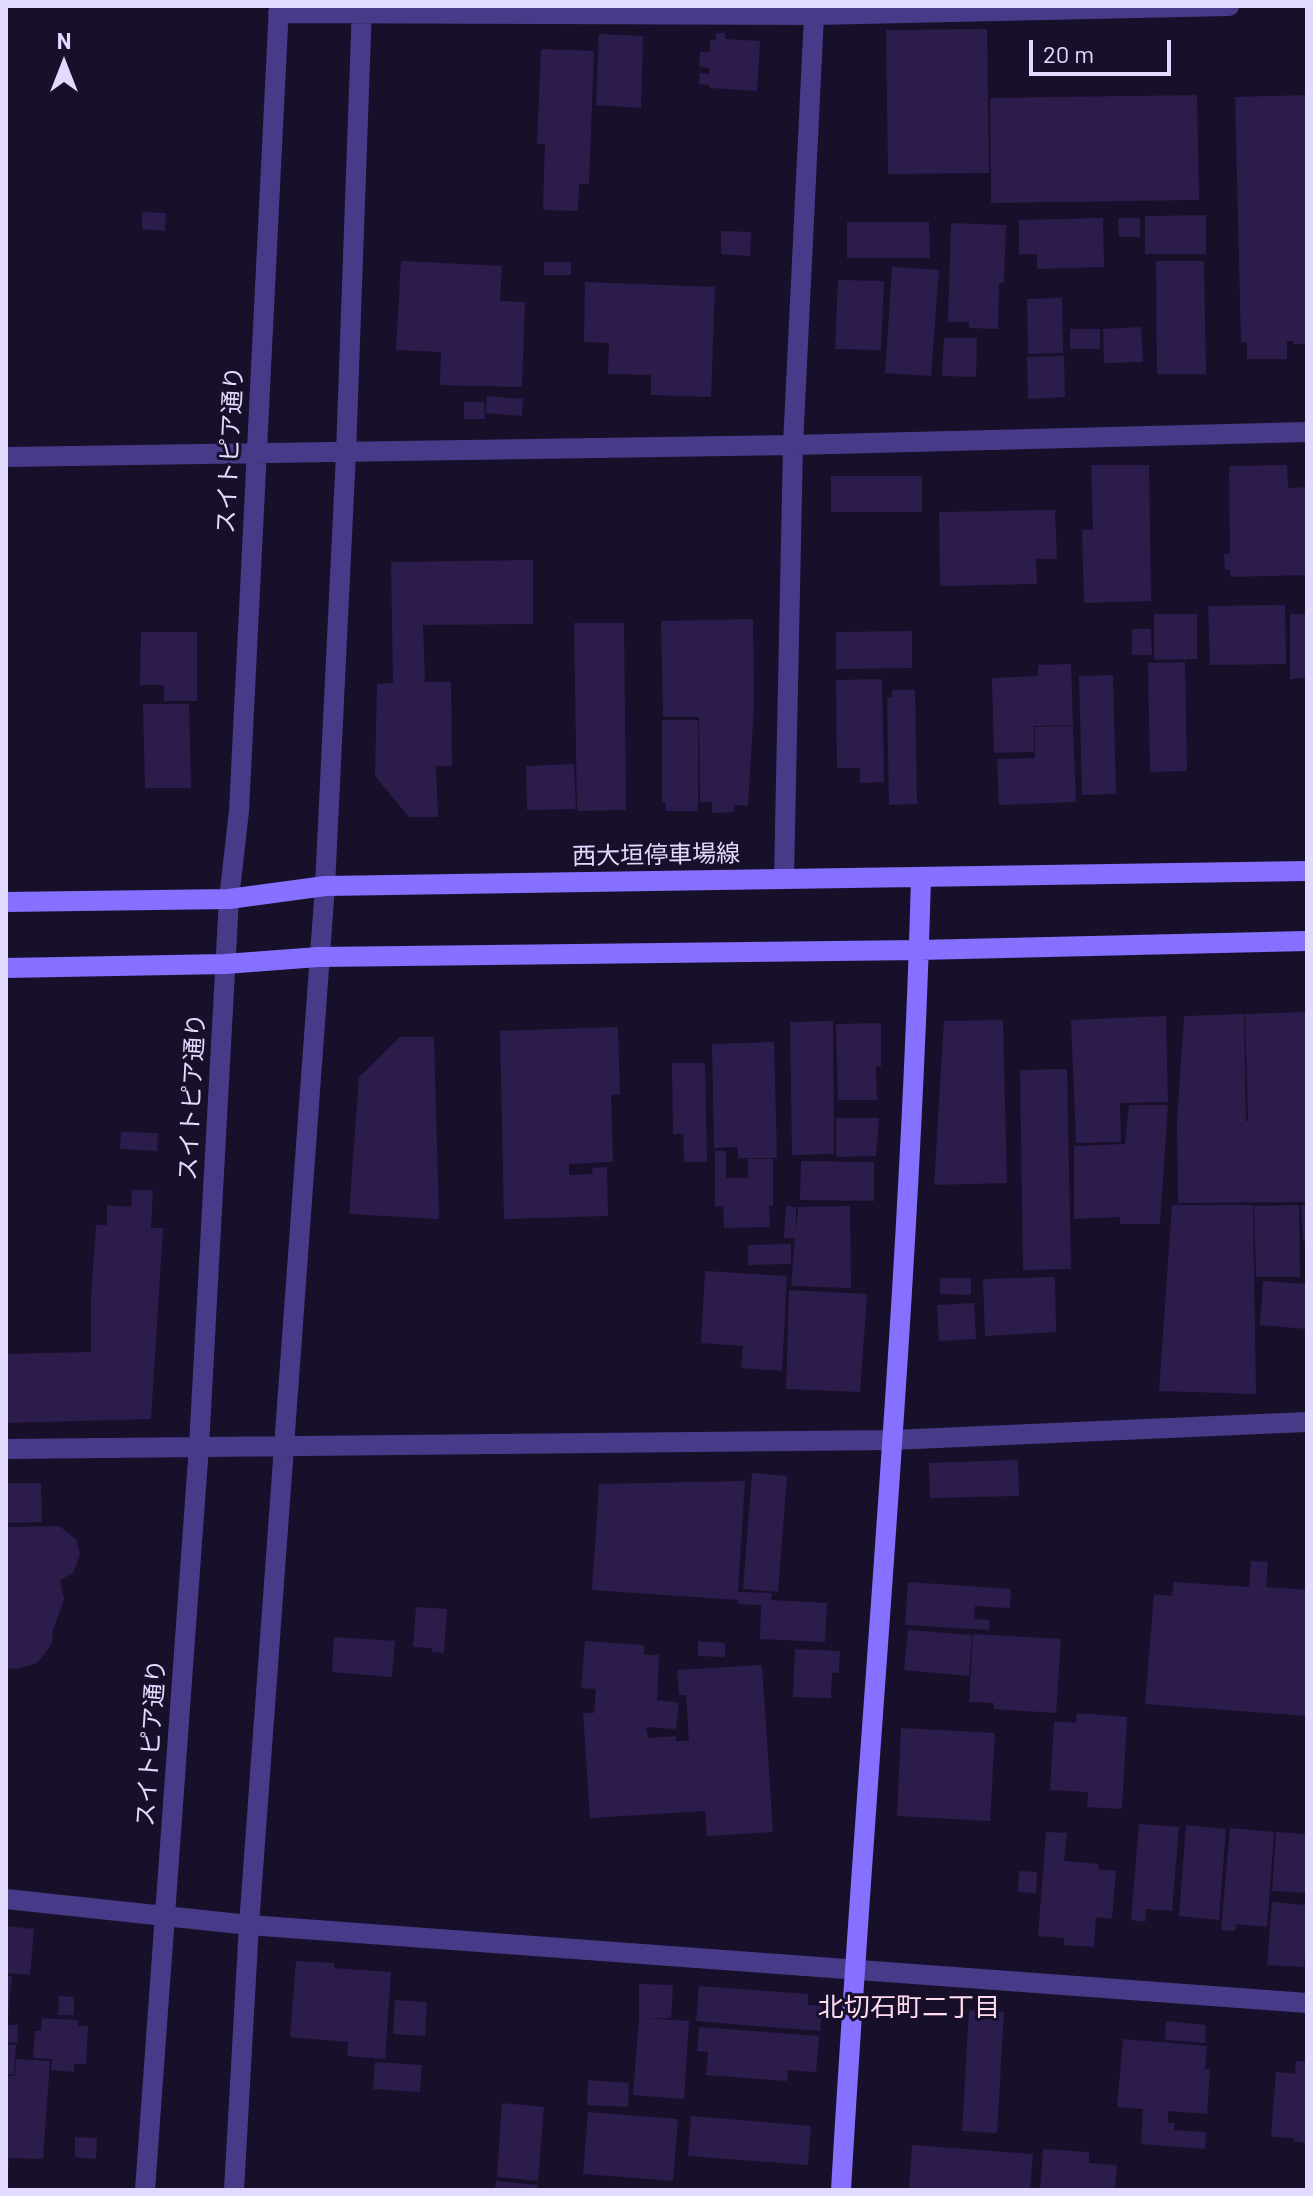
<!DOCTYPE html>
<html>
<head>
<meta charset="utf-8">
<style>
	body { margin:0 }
	#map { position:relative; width:1313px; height:2196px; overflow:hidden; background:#18102a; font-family:Barlow,sans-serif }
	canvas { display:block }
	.frame { position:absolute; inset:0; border:8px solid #e2d9ff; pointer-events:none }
	.north { position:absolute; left:24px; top:24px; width:80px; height:80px; -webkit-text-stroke:6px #18102a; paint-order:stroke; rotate:0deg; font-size:22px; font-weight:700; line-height:32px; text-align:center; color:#e2d9ff }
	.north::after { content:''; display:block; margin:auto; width:28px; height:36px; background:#e2d9ff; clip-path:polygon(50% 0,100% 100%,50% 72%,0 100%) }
	.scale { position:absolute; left:1029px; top:40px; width:142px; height:36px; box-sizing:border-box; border:4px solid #e2d9ff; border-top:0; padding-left:10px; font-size:24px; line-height:28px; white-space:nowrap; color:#e2d9ff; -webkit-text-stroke:6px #18102a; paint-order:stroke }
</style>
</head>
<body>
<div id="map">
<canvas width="1313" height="2196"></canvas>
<div class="frame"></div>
<div class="north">N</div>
<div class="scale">20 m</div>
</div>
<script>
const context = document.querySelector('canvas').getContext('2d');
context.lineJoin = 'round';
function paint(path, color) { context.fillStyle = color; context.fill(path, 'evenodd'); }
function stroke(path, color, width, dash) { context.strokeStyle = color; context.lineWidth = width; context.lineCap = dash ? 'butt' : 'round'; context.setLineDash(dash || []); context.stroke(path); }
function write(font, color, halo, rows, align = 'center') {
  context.font = font + ' Barlow,"Noto Sans JP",sans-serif'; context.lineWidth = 6; context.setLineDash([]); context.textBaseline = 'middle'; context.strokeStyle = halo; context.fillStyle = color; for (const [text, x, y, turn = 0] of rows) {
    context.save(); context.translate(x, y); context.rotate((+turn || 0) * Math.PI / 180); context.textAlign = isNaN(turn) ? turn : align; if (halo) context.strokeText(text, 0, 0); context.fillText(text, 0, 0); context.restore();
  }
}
const building = new Path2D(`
	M987,29l2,144 -101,1 -2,-144z
	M716,33h9v6l35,2 -3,50 -48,-3v-3l-10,-1 1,-11 9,1v-6l-10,-1 1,-15h10v-12h6z
	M599,34l44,2 -2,72 -45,-3z
	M541,49l53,2 -5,133h-10l-1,27 -35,-1 2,-66h-8z
	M1197,95l2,105 -208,3 -1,-105z
	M1307,95v249h-14v-3h-6v18h-40v-17h-6l-6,-245z
	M142,212l24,1 -1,18 -23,-2z
	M1206,215v39h-61v-38z
	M1103,218l1,49 -67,2v-15h-18v-34z
	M1118,218h22v19h-21z
	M847,222h82l1,36h-83z
	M951,223l55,2 -2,58h-5l-1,46 -29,-1v-6h-21z
	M721,231l30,1 -1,24 -29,-2z
	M401,261l101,5 -2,35 25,1 -3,85 -82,-2 1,-33 -45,-2z
	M1156,261h48l2,113h-49z
	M544,262h27v13h-27z
	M892,267l47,3 -8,106 -46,-3z
	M838,280l46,1 -3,69 -46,-1z
	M585,282l130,5 -4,110 -60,-2v-20l-43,-1 1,-31 -25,-1z
	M1062,298l1,55 -35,1 -1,-55z
	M1141,327l2,35 -39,1 -1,-34z
	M1070,329h30v20h-30z
	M944,338h33l-1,39 -34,-1z
	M1064,356l1,41 -37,2 -1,-42z
	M487,396l36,3 -1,17 -36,-3z
	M464,402h20l1,17h-21z
	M1091,465h58l2,136 -67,2 -2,-73h11z
	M1287,465l1,23 19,-1v88l-77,2v-7h-5l-1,-16h6l-1,-88z
	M831,476h91v36h-91z
	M1055,510l2,49h-21l1,25 -97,2 -1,-74z
	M533,560v64l-110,1 2,57h26l1,84h-16l2,51h-29l-34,-41 2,-92 16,-1 -2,-121z
	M1285,605l1,59 -76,1 -2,-59z
	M1154,614h43v45l-43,1z
	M1290,614h17v64l-17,1z
	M753,619l1,85 -6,102 -14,-1v7l-22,1v-11h-12l-1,-85h-36l-2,-96z
	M574,623h50l2,187 -49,1z
	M1132,629h19l1,26h-20z
	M912,631v37l-76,1v-37z
	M141,632h56v69h-33v-16h-24z
	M1185,662l2,109 -37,1 -2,-109z
	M1071,664l2,61 -39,1v26l-40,1 -2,-75 46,-2v-11z
	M1113,675l3,119 -34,1 -3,-119z
	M882,679l2,103 -24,1v-15h-23l-1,-88z
	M892,690h23l2,114 -28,1 -2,-108h5z
	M143,704h46l2,84h-46z
	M662,720h36v91h-32v-8l-4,-1z
	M1073,726l3,76 -77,3 -2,-46 38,-1v-31z
	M574,764l2,45 -49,1 -1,-44z
	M1307,1012v190l-129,1 -1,-82 7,-105 60,-2 2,107h2l-3,-107z
	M1166,1016l2,86 -48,1 1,39 -45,1 -5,-123z
	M1003,1020l4,163 -73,2 10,-164z
	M833,1021l1,133 -42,1 -2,-133z
	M881,1023v43l-5,1 1,33h-39l-2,-76z
	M618,1027l2,67 -9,1 2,67 -44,2v11l24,-1 -1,-6 15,-1 1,49 -104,3 -4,-188z
	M400,1037h34l5,182 -90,-5 10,-137z
	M774,1042l3,116h-39v-11l-24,1 -2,-104z
	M672,1063h33l2,99h-23l-1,-28h-10z
	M1067,1069l4,200 -48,1 -3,-200z
	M1129,1105h39l-8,119h-40v-7l-46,2v-73l51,-2z
	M836,1118h43l-3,38 -40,1z
	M121,1132l37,1 -1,18 -37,-2z
	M715,1151h11v27h22v-19h25v47h-4l1,21 -46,1 -1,-22h-8z
	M801,1161l73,1v39l-74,-1z
	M132,1190h21l-2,38h12l-12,191 -145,4v-69l85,-2v-54l5,-73h11v-20l24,2z
	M1172,1205h81l3,189 -97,-3z
	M1299,1205l1,72h-44l-2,-71z
	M1301,1205h6v36h-4z
	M786,1206l10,1v24l2,-24 52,-1 1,82 -60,-2 4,-48h-11z
	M791,1244v20l-43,1v-20z
	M705,1271l82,5 -5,95 -41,-3 2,-22 -42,-3z
	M1055,1277l1,55 -71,4 -2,-57z
	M940,1278h31v17l-31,-1z
	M1263,1281l44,3v45l-47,-4z
	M789,1290l78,4 -7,98 -74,-3z
	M974,1303l2,36 -37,2 -2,-36z
	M1018,1460l1,36 -89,2 -1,-35z
	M752,1473l35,3 -9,116 -35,-3z
	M745,1481l-7,111 34,1 -1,7 56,3 -2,39 -65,-3 1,-34 -23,-1v-4l-146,-10 7,-106z
	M6,1483h35l1,39 -36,1z
	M59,1526l17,13 4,16 -7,18 -13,7 4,19 -11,31 -1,14 -15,19 -20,6 -11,-1v-141z
	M1251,1561l17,1 -2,25 41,3v126l-162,-12 9,-110 18,2 2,-14 75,5z
	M908,1582l103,7 -1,19 -35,-2 -1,13 15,1v10l-84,-5z
	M416,1607l31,2 -3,44 -12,-1v-4l-19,-1z
	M908,1630l64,5 -3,41 -65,-6z
	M973,1634l88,5 -5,74 -62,-4v-6l-25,-1z
	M334,1637l61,4 -3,36 -60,-5z
	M585,1641l59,4v10h15l-2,45 22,3 -3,26 -30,-2 2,11 28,-2v5h13l-3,-46h-7l-2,-25 85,-5 11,167 -66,4 -2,-25 -115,7 -7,-105h11l2,-24 -15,-1z
	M698,1641l27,2v14l-27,-1z
	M795,1649l45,2 -1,22h-7l-1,25 -38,-1z
	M1077,1713l50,4 -5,92 -35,-2 1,-15 -38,-2 4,-69 22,2z
	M901,1728l94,5 -5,88 -93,-5z
	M1139,1824l40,3 -7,84 -26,-2 -1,13 -14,-2z
	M1186,1825l40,4 -7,91 -40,-4z
	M1230,1828l44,4 -7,95 -31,-3 -1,7 -14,-1z
	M1046,1832l21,1 -3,28 35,3 -1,5 18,2 -4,48 -16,-2 -2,30 -30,-2v-7l-26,-2z
	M1276,1832l31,2v59l-35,-2z
	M1019,1871l18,1 -1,21 -18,-1z
	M1272,1902l35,3v52l-2,-1 -1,11 -37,-2z
	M6,1926l28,3 -4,46 -24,-2z
	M296,1961l38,2v5l57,4 -6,87 -38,-3 1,-14 -58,-5z
	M6,1976h6l-4,39h-2z
	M639,1984l34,1 -2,33h-24l42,3 -5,78 -51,-4 6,-78z
	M699,1986l109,8v11l14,1 -2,25 -124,-10z
	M59,1996l15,1v18h-16z
	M395,2000l32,2 -2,34 -32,-2z
	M969,2010l35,2 -7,121 -35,-2z
	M42,2018l36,2v6h10l-2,38h-12v8l-23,-2 1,-11 -19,-1 2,-27h6z
	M1166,2021l40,4 -1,18 -40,-3z
	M6,2025h12l-1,18 -11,-1z
	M699,2027l120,9 -3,36 -28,-2 -1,11 -81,-6 2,-23 -11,-1z
	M1123,2039l84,7 -2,23h5l-3,45 -39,-3v12h6v7l32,2 -1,17 -64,-5 2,-35 -26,-2z
	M6,2044l10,1 -2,30 -8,-1z
	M16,2059l34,2 -7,98 -34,-1 -1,15h-2v-97h9z
	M1296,2061l11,1v81l-13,-2v-3l-23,-1 5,-65 19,2z
	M375,2062l47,3 -2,27 -47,-3z
	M588,2080l41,3 -1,24 -41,-2z
	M502,2103l42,4 -6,74 -41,-4z
	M588,2112l90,7 -5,62 -90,-7z
	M691,2116l120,10 -3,39 -120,-9z
	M75,2137l22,1 -1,21 -21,-2z
	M912,2145l121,9 -3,36h-121z
	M1043,2149l46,3v11l28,2 -2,25h-75z
	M496,2181l42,4 -1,5h-42z`);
const street = new Path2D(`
	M278,13l536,2 415,-9
	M6,457l787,-12 514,-13
	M784,878l9,-433 21,-430
	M6,1449l886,-9 415,-18
	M6,1899l243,26 1058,78
	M145,2190l54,-744 30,-547 10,-88 40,-805
	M234,2190l15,-265 76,-1039 21,-433 16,-447`);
const secondary = new Path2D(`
	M6,902l223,-3 96,-13 982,-15
	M6,968l219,-4 93,-7 601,-7 388,-9
	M841,2190c25,-437 68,-874 80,-1312`);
const streetNames = [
	["スイトピア通り",230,450,-87],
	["西大垣停車場線",656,855,-1],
	["スイトピア通り",192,1097,-87],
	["スイトピア通り",151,1743,-86]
];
const neighbourhoodNames = [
	["北切石町二丁目",909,2007]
];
paint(building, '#2b1c4b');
stroke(street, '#473b89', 20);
stroke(secondary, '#8570ff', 20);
write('24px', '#e2d9ff', '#18102a', streetNames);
write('26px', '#ffdbed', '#18102a', neighbourhoodNames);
</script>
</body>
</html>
